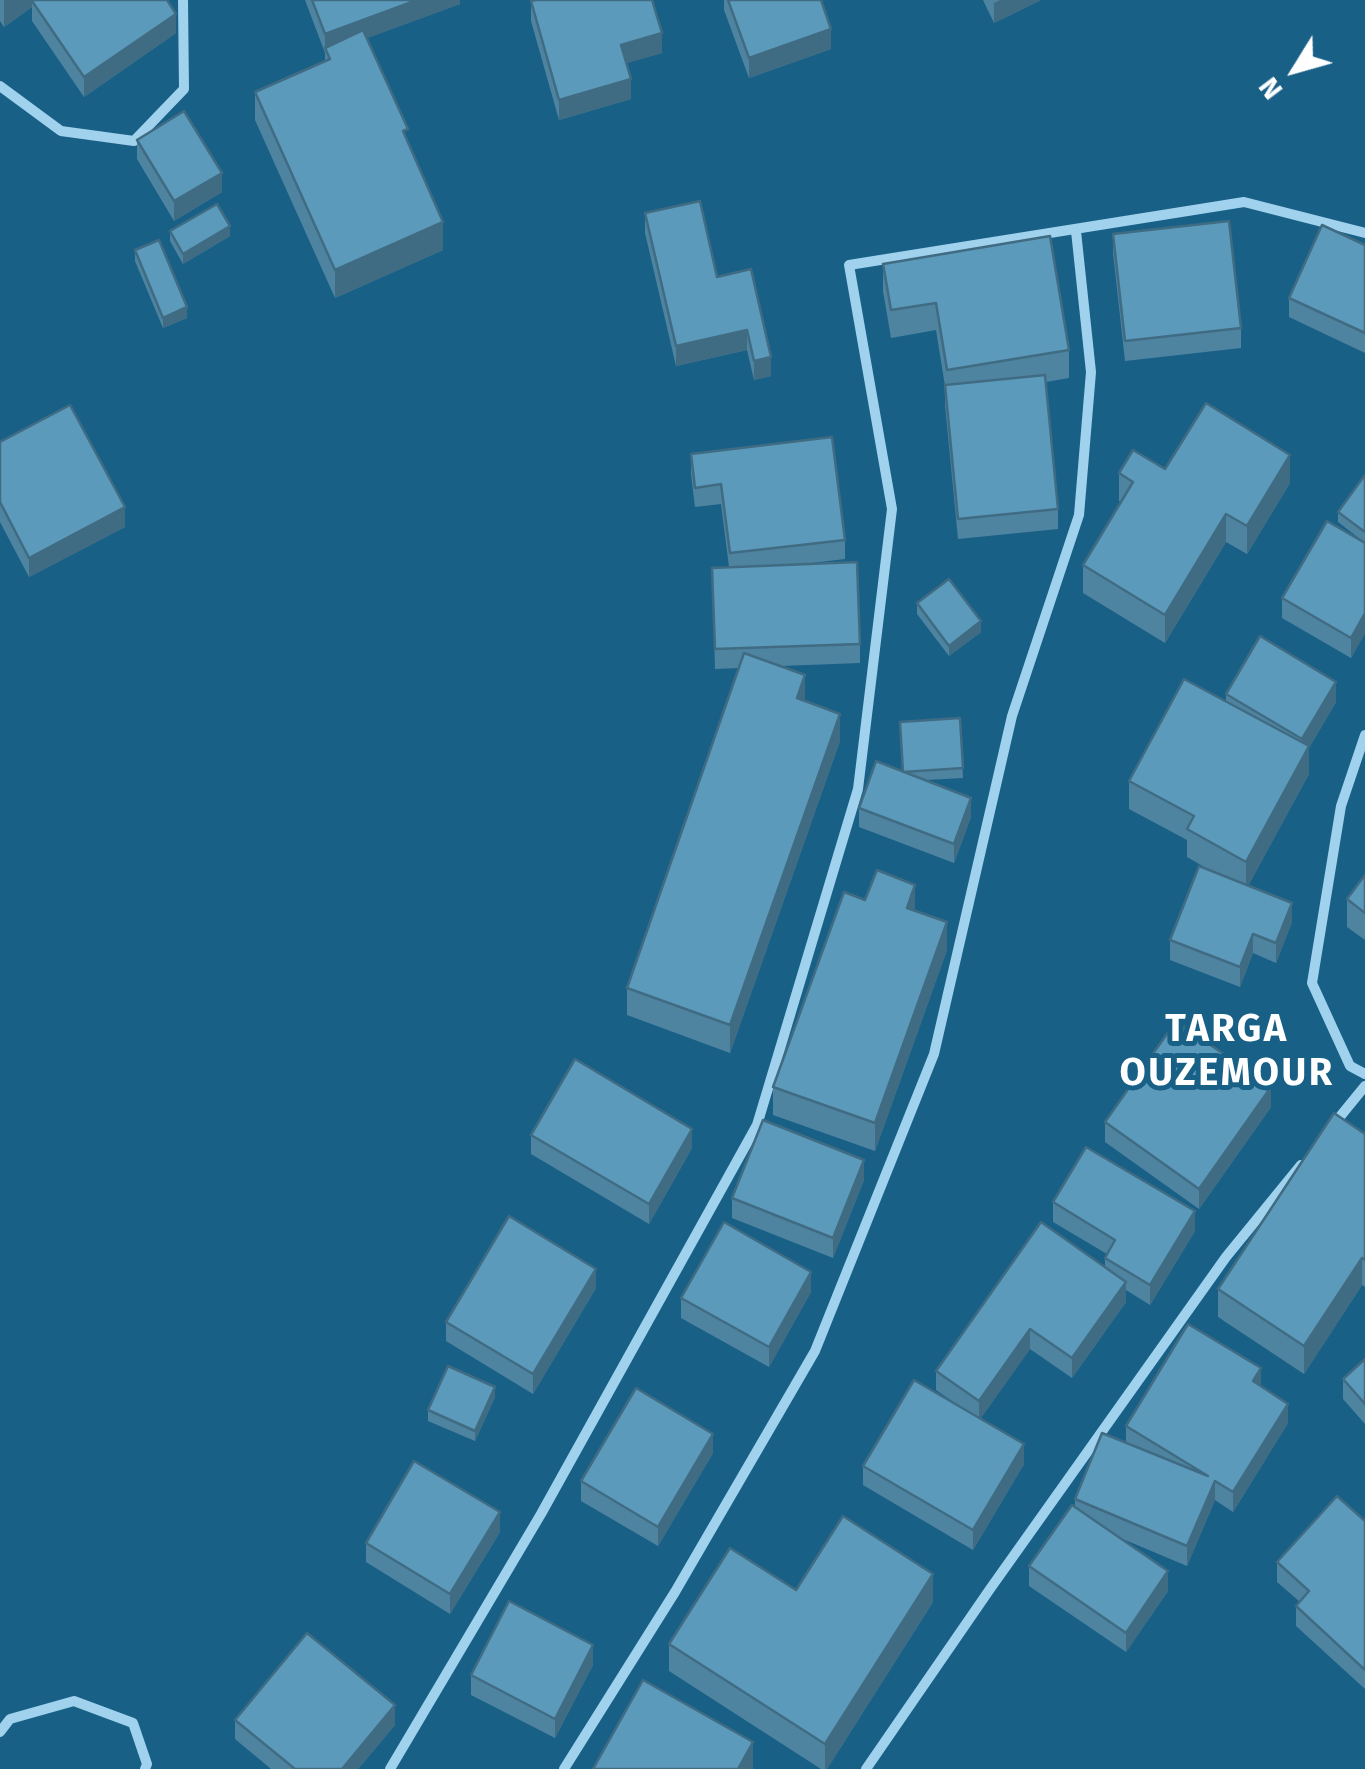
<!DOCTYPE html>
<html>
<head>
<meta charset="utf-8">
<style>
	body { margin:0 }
	#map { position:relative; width:1365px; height:1769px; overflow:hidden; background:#196087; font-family:"Fira Sans",sans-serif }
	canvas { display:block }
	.north { position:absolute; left:1245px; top:20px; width:100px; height:100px; -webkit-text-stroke:8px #196087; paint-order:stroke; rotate:233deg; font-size:28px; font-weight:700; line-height:40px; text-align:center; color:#fff }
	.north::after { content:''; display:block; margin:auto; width:35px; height:45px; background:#fff; clip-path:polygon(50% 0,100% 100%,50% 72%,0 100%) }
</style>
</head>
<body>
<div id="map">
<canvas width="1365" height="1769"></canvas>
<div class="north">N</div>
</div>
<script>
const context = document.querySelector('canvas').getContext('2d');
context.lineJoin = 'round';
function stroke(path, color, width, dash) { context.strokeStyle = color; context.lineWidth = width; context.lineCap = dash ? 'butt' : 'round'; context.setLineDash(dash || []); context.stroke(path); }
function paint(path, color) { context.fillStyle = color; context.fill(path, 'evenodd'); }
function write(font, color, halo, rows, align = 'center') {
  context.font = font + ' "Fira Sans",sans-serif'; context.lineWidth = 10; context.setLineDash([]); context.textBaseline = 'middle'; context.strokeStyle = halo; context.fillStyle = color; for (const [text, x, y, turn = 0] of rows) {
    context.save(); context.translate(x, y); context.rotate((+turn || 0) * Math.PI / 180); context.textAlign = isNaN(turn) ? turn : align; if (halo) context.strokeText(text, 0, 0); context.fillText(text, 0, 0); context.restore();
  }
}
const minor = new Path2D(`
	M0,86l61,45 73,10 50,-52 -1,-89
	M1365,735l-24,71 -29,177 38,83 15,8
	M1334,1124l31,-38
	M0,1732l10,-13 64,-18 59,22 14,41 -2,5
	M390,1769l151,-255 216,-389 101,-336 34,-280 -43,-244 395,-63 121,31
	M564,1769l111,-177 140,-241 119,-297 78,-338 67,-201 12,-143 -15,-141
	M866,1769l124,-180 236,-332 75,-92`);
const wall = new Path2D(`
	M0,0h167l9,33 -92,64 -52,-76v-14l-28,20 -4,-6z
	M305,0h155v4l-93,34 41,104 35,108 -108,48 -80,-178v-28l70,-31v-8z
	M724,0h97l10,49 -82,29 -25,-68z
	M983,0h58l-47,23z
	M531,1l131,52 -36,10 5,36 -72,21 -28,-99z
	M137,140l85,52 -48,29 -37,-62z
	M645,213l72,64 54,99 -17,4 -7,-30 -71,16 -31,-133z
	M170,231l60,5 -47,28 -13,-23z
	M1113,234l128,94v20l-116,13 -12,-108z
	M1365,245v108l-76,-36v-19z
	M135,250l52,68 -24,10 -28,-67z
	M883,264l186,86v28l-23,4 12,127v20l-100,10 -13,-134v-19l-9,-56 -45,8 -8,-47z
	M0,442l125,85 -96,50 -29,-55z
	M691,454l154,86v19l-42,5 57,80v19l-79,3 24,35 35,40 -110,312 -103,-38v-27l112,-320 -24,1 -3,-101 17,-1 -8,-63 -26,3 -4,-33z
	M1165,469l125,14 -43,71 -21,-12 -61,101 -82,-50v-28l38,-63 -2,-1v-28z
	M1365,475v68l-27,-21v-10z
	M1365,543v90l-14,25 -69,-40v-20z
	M917,603l64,29 -32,24 -32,-42z
	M1226,694l110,8 -27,46v26l-61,112 44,36 -16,41 -23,-10 -13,34 -70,-27v-20l45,-67 -28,-16v-17l-58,-31v-28l97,-80z
	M960,718l3,60 -37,2 45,37 -17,46 -95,-36v-19l44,-36 -3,-39z
	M1365,875v65l-18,-13v-28z
	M865,900l82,50 -72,201 -102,-36v-28z
	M1271,1107l-72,102 -94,-67v-20z
	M1365,1134v153l-3,-2 -58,89 -86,-57v-28z
	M531,1135l161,13 -43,76 -118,-70z
	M864,1180l-31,78 -101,-40v-20z
	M1053,1202l142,29 -45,74 -24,-15v12l-54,76 -42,-29 -50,70 44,45 -51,86 -110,-65v-19l95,-61 -22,-15v-19l169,-104v-9l2,-4 -54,-32z
	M596,1288l-63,106 -87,-53v-19z
	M811,1292l-42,75 -88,-49v-20z
	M1365,1359v65l-22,-25v-20z
	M1261,1387l27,36 -55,89 -18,-12 -28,66 -69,-29 50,54 -42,61 -97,-66v-20l46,-59v-8l51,-56v-17z
	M495,1397l-20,44 -47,-20v-11z
	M713,1453l-55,93 -77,-45v-20z
	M1365,1521v168l-69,-63v-20l4,-4 -23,-20v-20z
	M500,1532l-50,82 -84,-52v-19z
	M796,1590l137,12 -106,167h-6l-152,-98v-27z
	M593,1665l-38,73 -84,-43v-20z
	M235,1720l160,5 -37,44h-87l-36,-30z`);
const shadedWall = new Path2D(`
	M4,0h37l-9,1v6l-28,20z
	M417,0h43v4l-133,49 -2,-5v6v-20z
	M1000,0h41l-47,23v-20z
	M176,14v19l-92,64v-20z
	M831,29v20l-82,29v-20z
	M662,33v20l-41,12v-20z
	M631,79v20l-72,21v-20z
	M222,173v19l-48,29v-20z
	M443,222v28l-108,48v-28z
	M230,226v10l-47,28v-10z
	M187,307v11l-24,10v-10z
	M747,330v20l-71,16v-20z
	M771,357v19l-17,4v-19z
	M1290,455v28l-43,71v-28z
	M125,507v20l-96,50v-19z
	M1226,514v28l-61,101v-28z
	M1365,613v20l-14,25v-20z
	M981,621v11l-32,24v-10z
	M805,675v27l-8,-4z
	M1336,682v20l-27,46v26l-63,116v-28l56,-104v-19z
	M840,714v27l-110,312v-28z
	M971,798v19l-17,46v-19z
	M915,885v27l-8,-4z
	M1292,903v19l-16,41v-20z
	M947,922v28l-72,201v-28z
	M1253,934v19l-13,34v-20z
	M1271,1087v20l-72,102v-20z
	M692,1129v19l-43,76v-20z
	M864,1160v20l-31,78v-20z
	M1195,1211v20l-45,74v-20z
	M1362,1258v27l-58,89v-28z
	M596,1269v19l-63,106v-20z
	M811,1272v20l-42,75v-20z
	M1126,1282v20l-54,76v-20z
	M1030,1329v20l-51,72v-20z
	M1261,1368v20l-8,-7z
	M495,1387v10l-20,44v-10z
	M1288,1404v19l-55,89v-20z
	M713,1434v19l-55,93v-19z
	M1024,1444v20l-51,86v-20z
	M1215,1481v19l-28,66v-20z
	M500,1512v20l-50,82v-20z
	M1168,1571v20l-42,61v-19z
	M933,1574v28l-106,167h-2v-25z
	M593,1645v20l-38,73v-19z
	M395,1705v20l-37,44h-16z
	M753,1742v27h-15z`);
const building = new Path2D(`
	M33,0h134l9,14 -92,63 -52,-76z
	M312,0h105l-92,34z
	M536,0h116l10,33 -41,12 10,34 -72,21 -28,-99z
	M728,0h93l10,29 -82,29z
	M363,30l45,99 -5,2 40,91 -108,48 -80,-178 75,-33 -5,-11z
	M184,111l38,62 -48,28 -37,-61z
	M700,201l17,76 34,-8 20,88 -17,4 -7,-31 -71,16 -31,-133z
	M217,204l13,22 -47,28 -13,-23z
	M1229,221l12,107 -116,13 -12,-107z
	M1322,225l43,20v88l-76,-35z
	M1050,236l19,114 -122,20 -11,-67 -45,7 -8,-46z
	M159,240l28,67 -24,11 -28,-68z
	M1045,375l13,134 -100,10 -13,-134z
	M1206,403l84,52 -43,71 -21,-12 -61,101 -82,-50 50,-83 -14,-9 14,-23 32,19z
	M70,405l55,102 -96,51 -29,-56v-60z
	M832,437l13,103 -115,13 -9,-69 -26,4 -4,-34z
	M1365,475v57l-27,-20z
	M1327,521l38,22v70l-14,25 -69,-40z
	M857,562l3,82 -145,5 -3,-81z
	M949,579l32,42 -32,25 -32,-43z
	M1260,636l76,46 -34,57 -76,-45z
	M744,653l61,22 -8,23 43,16 -110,311 -103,-37z
	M1184,679l125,67 -63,116 -59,-33 7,-13 -65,-35z
	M960,718l3,50 -60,4 -3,-50z
	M876,761l95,37 -17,46 -95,-36z
	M1199,866l93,37 -16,40 -23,-9 -13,33 -70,-27z
	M877,870l38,15 -8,23 40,14 -72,201 -102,-36 71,-195 21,8z
	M1365,875v38l-18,-14z
	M1176,1021l95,66 -72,102 -94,-67z
	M575,1059l117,70 -43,75 -118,-69z
	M1334,1113l31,21v126l-3,-2 -58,88 -86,-57z
	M763,1120l101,40 -31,78 -101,-40z
	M1086,1147l109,64 -45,74 -45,-27 10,-18 -62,-38z
	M509,1216l87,53 -63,105 -87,-52z
	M724,1222l87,50 -42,75 -88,-49z
	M1041,1222l85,60 -54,76 -42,-29 -51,72 -43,-30z
	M1188,1324l73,44 -8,13 35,23 -55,88 -18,-11 -28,65 -112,-47 27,-66 106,43 -82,-50z
	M1365,1359v45l-22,-25z
	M448,1366l47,21 -20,44 -47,-21z
	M914,1380l110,64 -51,86 -110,-64z
	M636,1388l77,46 -55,93 -77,-46z
	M414,1461l86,51 -50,82 -84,-51z
	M1337,1496l28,25v149l-69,-64 13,-15 -32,-29z
	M1072,1505l96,66 -42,62 -97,-67z
	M843,1516l90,58 -108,170 -156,-100 61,-96 66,42z
	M509,1601l84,44 -38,74 -84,-44z
	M307,1633l88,72 -53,64h-47l-60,-49z
	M643,1680l110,62 -15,27h-145z`);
const districtNames = [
	["TARGA",1227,1030],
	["OUZEMOUR",1227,1074]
];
stroke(minor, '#a0d2ed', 10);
paint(wall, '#4f84a1');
paint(shadedWall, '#406c83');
paint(building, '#5c9abb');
stroke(building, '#406c83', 2.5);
context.letterSpacing = '2.5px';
write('bold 38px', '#fff', '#196087', districtNames);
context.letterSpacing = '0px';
</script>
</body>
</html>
